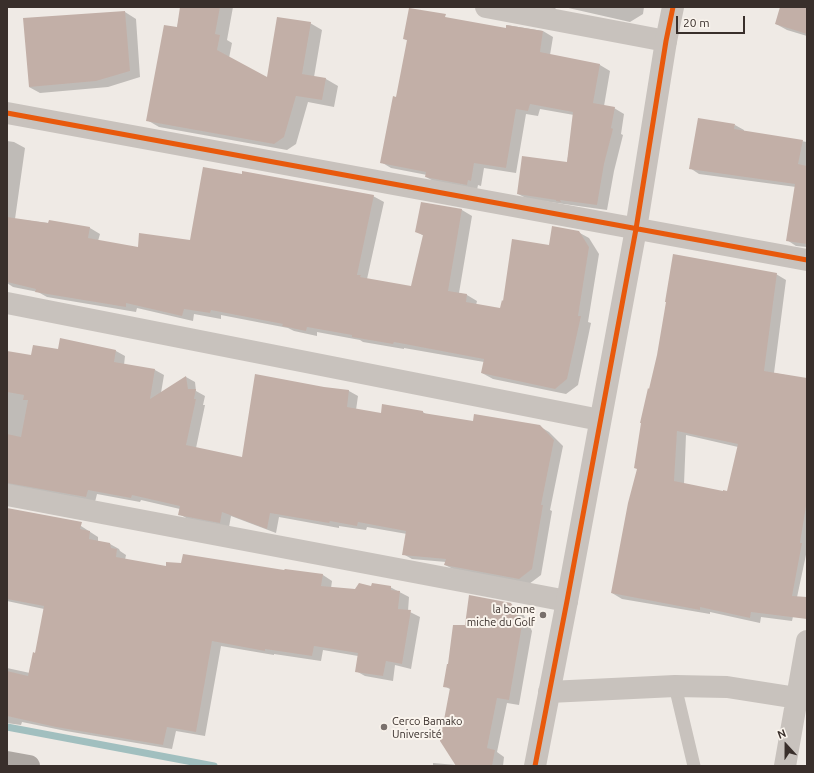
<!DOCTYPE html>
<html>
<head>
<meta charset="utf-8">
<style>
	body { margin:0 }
	#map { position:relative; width:814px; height:773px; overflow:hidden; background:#efeae5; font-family:Ubuntu,sans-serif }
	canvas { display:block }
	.frame { position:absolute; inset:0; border:8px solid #392f2b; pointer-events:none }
	.north { position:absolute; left:766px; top:725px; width:40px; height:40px; -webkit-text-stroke:3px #faf4ed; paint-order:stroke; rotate:339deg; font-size:11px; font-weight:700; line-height:16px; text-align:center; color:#392f2b }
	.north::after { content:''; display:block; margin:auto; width:14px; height:18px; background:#392f2b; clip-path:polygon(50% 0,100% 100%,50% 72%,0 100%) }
	.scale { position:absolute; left:676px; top:16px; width:69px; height:18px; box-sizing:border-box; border:2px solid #392f2b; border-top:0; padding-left:5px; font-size:12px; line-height:14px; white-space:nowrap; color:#392f2b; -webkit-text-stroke:3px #faf4ed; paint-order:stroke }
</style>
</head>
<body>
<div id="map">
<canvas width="814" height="773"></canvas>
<div class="frame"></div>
<div class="north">N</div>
<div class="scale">20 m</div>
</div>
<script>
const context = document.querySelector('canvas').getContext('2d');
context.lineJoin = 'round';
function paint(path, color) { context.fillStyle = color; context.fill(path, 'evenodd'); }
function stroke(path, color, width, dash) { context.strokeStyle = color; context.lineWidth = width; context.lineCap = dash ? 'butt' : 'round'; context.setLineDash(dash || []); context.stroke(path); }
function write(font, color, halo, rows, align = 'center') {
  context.font = font + ' Ubuntu,sans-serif'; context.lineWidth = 4; context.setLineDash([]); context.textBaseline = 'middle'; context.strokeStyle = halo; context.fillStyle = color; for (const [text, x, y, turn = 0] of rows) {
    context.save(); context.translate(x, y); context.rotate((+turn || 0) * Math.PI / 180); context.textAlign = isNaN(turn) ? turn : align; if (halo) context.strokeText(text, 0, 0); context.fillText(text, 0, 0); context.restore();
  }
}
const shadow = new Path2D(`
	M181,7h52l-6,33 5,3 -3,15 38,20 43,-55 12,7 -8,47 12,2 12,7 -4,21 -26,-5 -12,42 -9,6 -128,-23 -12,-7 30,-92z
	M540,7h16l-1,3z
	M564,7h80l-1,7 -13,8z
	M781,7h26v29l-20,-6 -11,-6z
	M125,12l11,7 4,58 -32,10 -68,6 -11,-6z
	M507,25l36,6 10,6 -3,18 50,10 10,6 -6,35 10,2 10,6 -3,20 2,1 -9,36 -7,39 -79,-11 -10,-5 49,-31 7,-48 -34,-6 -2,7 -12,-2 -10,59 -32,-5 -3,18 -3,-1 -1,5 -40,-7 -11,-6 1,-2 -36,-7 -10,-6 16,-64 11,-57 -3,-2 101,-10z
	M735,125l9,5v2l63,10v-2v107l-11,-1 -9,-6 9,-53 -97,-13 -9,-6z
	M7,141l7,1 11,6 -10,71 75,9 10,6 -2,7 41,7 51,-7 183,-45 11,6 -17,77 45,8 12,-51 -8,-5 6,-28 40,7 10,6 -13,77 8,2 10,6 -1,4 25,5 3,-8 46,-56 28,-14 11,6 10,16 -11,68 3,1 -13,62 -12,9 -73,-15 -11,-6 2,-11 -80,-14v1l-41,-7 -3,-2 -43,-8v4l-23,-5 -6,-3 -67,-13v4l-27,-5 -1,7 -56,-13 -1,4 -89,-15 -9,-5 -25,-5 -6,-4z
	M776,274l10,6 -12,93 33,6v171l-15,71 -31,-4 -1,6 -50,-11v2l-88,-15 -10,-6 26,-124 12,-79zM686,435l52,12 -10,45h-4l-40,-8z
	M61,339l55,12 9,5 -1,9 31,5 9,5 -3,18 25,-16 9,5 1,9 9,5 -2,9h2l-9,43 47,10 81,-70 25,3 9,5 -2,14 25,5 42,-3 4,3 47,8 65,3 10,6 14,14 -13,64 2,1 -11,64 -12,9 -74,-14 -10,-5 1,-3 -34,-3 -9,-5 4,-20 -40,-7 -1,3 -27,-4v2l-60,-11 -3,16 -45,-17 -2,11 -41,-8 -9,-5 1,-5 -39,-9 -1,2 -43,-8 -2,8 -88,-17v-133l25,4 27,-5z
	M7,520l74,6 17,11v5l12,2 9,5 1,2 6,4 -1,5 41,7 119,4 38,4 9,6 -1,7 25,2 16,-2 18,-1 19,10 -1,14 12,6 -9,52 -16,-4 -2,16 -28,-5 -9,-5 2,-15 -35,-6 -2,11 -47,-7v1l-53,-9 -16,90 -29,-5 -4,18 -106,-18 -44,-9 -1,3 -14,-2v-55l23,5 6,-19 8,-45 -37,-8z
	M511,604l10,6 11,21 -13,74 -12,-2 -10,49 7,5 -1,9h-70v-3l23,2 -5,-75 -6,-4 4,-21 17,-39z`);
const stream = new Path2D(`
	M7,727l207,39`);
const building = new Path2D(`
	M180,7h40l-5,27 5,1 -3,15 50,27 10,-60 34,5 -9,52 24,4 -4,22 -26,-4 -12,41 -10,7 -128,-23 18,-96 13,2z
	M780,7h27v27l-32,-10z
	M409,8l37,6 -1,3 61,11v-3l37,6 -3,21 60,12 -7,39 22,4 -4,21 2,1 -9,35 -7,41 -37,-5 1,2 -5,-1v-1l-39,-6 5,-38 45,6 6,-50 -43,-8 -2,7 -12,-2 -10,59 -32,-5 -3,18 -3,-1 -1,5 -42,-8 1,-5 -46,-9 13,-67 3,1 11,-57 -4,-1z
	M125,11l5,60 -34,10 -67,6 -6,-69z
	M698,118l37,6 -1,5 69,11 -5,24 9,2v78l-21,-3 9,-57 -106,-15z
	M203,167l39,7v-3l132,24 -17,80h4l-1,2 51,9 12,-51 -8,-3 6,-30 41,7 -14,82 19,3 -1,8 34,6 2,-8 1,1 9,-62 37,6 3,-19 27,5 10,16 -11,69h3l-14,63 -12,10 -74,-16 3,-14 -90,-17 -1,2 -41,-7v-2l-45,-8 -1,4 -24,-5 1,-2 -72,-14 -1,3 -26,-4 -2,7 -56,-13v4l-91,-15 1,-3 -29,-7v-65l41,6 1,-3 41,7 -2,11 50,9 1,-14 51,7z
	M673,254l104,19 -13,98 43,7v122l-7,43h2l-10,53 15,1v22l-56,-7 -1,6 -50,-11v3l-89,-17 17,-90 9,-34 -3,-1 7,-45h-1l8,-35 1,1 8,-34 9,-53h-1zM677,431l61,13 -11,47 -4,-1v1l-49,-10z
	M60,338l56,12 -2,12 41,7 -5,30 36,-23 2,13h8l-2,10h2l-10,46 56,12 13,-83 69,13 25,3 -2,17 34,6 1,-9 41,7v2l50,8 1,-7 66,11 14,15 -13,65h2l-11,64 -13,10 -75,-14 2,-6 -44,-4 4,-24 -48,-9 -1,4 -27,-5 -1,2 -59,-10 -3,16 -45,-17 -2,11 -42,-8 2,-9 -48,-11 -1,3 -43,-8 -2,7 -79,-14v-49l14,3 7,-37h-5l1,-5 -17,-3v-41l24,4 2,-10 25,4z
	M7,508l75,14 -2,7 10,2 -1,8 21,4 1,5 6,1 -1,8 50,9v-4l15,1 2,-9 101,16 1,-1 38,5 -2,12 34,3 4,-6 12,3 1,-3 19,3v4l9,1 -2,18 13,1 -9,54 -16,-3 -3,15 -28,-4 3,-19 -44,-7 -2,10 -47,-7v2l-53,-10 -16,91 -29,-5 -4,18 -107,-18 -49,-11v-45l21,5 5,-24 2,1 9,-47 -37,-7z
	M469,595l42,8 11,22 -13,75 -12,-2 -10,50 8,2 -3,16h-36l-16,-25 10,-53 -7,-1 4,-23h1l5,-39h12z`);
const service = new Path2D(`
	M675,686l19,80`);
const minor = new Path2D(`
	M486,7l180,34
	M7,113l800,147
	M7,303l593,117
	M7,495l560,106
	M549,692l126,-6 52,1 70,11
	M785,766l22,-125`);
const tertiary = new Path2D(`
	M535,766l32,-165 69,-372 30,-188 7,-34`);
const primary = new Path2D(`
	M7,762l22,4`);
const cycleway = new Path2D(`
	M7,113l800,147
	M535,766l32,-165 69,-372 30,-188 7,-34`);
const markers = [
	[543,615,4,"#79706c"],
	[384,727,4,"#79706c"]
];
const poiNames = [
	["la bonne",535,609],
	["miche du Golf",535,622],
	["Cerco Bamako",392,721,"left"],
	["Université",392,734,"left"]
];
paint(shadow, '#0003');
stroke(stream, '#a1bfbf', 7);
paint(building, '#c2afa7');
stroke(service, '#c8c2bd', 13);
stroke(minor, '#c8c2bd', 22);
stroke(tertiary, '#c8c2bd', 22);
stroke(primary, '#ada7a2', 22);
stroke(cycleway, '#e8590c', 5);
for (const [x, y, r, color] of markers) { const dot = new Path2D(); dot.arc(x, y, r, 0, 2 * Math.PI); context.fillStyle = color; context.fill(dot); stroke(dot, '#faf4ed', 1.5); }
write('11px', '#392f2b', '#faf4ed', poiNames, 'right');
</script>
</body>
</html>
